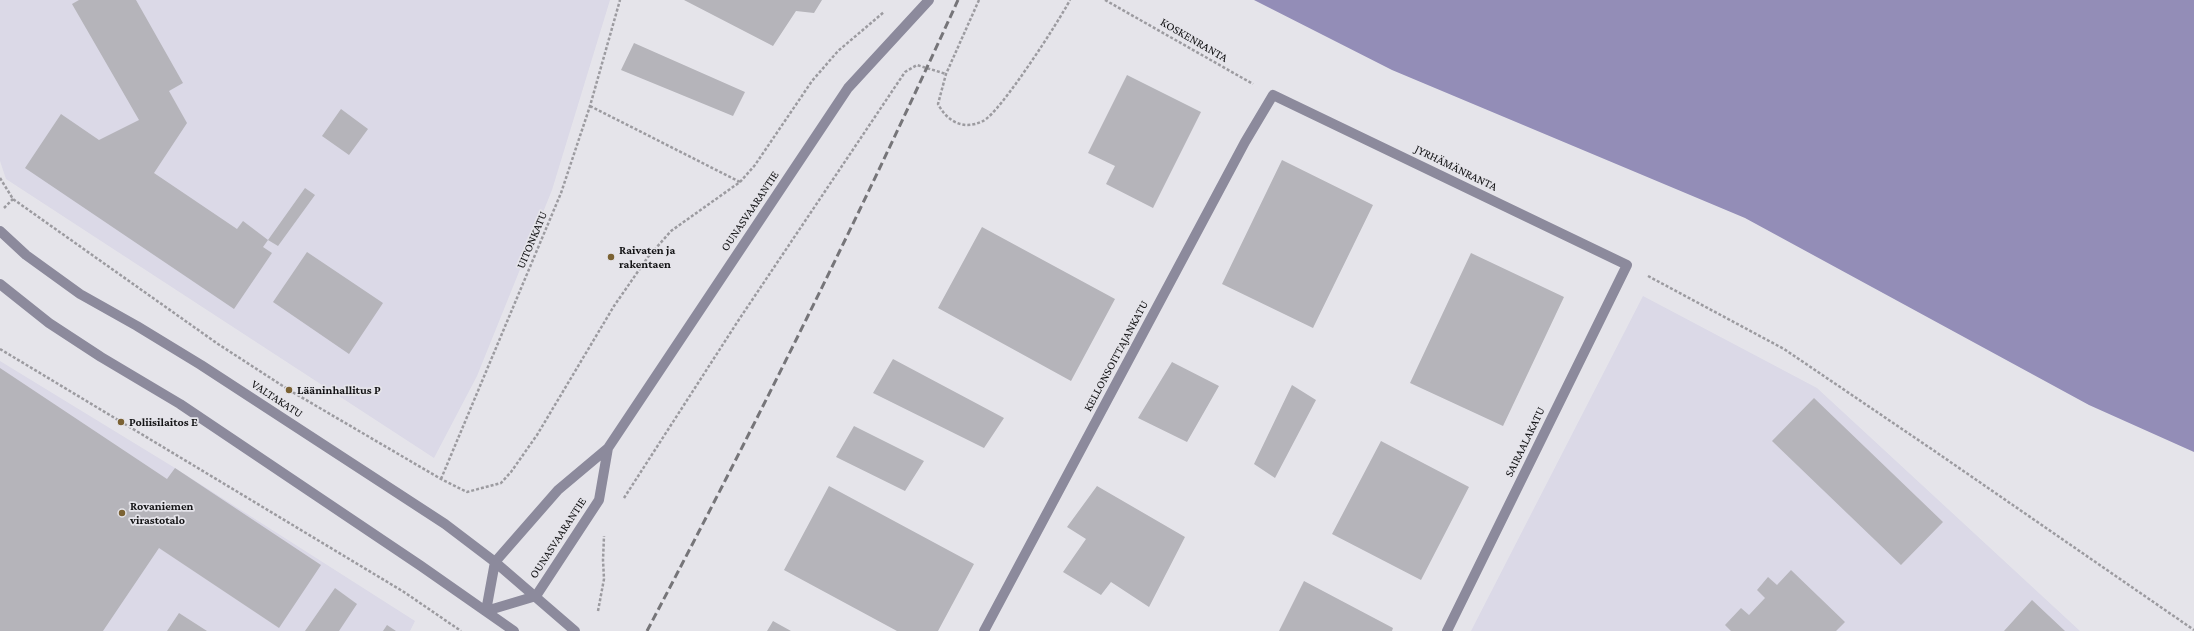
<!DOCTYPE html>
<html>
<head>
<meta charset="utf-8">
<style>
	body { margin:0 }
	canvas { display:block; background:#e5e4ea }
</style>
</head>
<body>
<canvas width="2194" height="631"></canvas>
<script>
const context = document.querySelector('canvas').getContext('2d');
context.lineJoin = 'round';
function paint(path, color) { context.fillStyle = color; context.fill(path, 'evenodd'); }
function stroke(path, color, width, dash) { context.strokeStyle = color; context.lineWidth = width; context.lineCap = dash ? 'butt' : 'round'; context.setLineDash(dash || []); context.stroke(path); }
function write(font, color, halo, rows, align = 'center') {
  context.font = font + ' "Crimson Pro",serif'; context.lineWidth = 3.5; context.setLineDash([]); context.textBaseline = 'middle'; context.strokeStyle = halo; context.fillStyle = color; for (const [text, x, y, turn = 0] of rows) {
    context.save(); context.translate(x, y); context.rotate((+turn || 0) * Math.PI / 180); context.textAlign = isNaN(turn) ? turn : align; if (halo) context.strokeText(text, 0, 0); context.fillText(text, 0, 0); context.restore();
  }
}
const built = new Path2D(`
	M0,0h610l-58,190 -75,186 -43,82 -428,-279 -6,-18z
	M1643,296l174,92 263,243h-609z
	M0,361l175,107 240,153 -5,10h-410z`);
const water = new Path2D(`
	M1254,0h940v452l-105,-47 -344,-187 -353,-148z`);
const building = new Path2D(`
	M79,0h57l47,83 -14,8 18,32 -33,50 83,56 6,-8 25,19 37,-52 10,7 -37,51 -10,-6 -5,7 9,6 -38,56 -209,-141 36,-54 38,26 40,-20 -67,-116z
	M684,0h138l-8,13 -18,-2 -23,35z
	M634,43l111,49 -12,24 -112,-46z
	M1127,75l74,37 -48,96 -47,-24 9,-18 -27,-13z
	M341,109l27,20 -19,26 -27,-19z
	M1282,160l91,45 -60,123 -91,-44z
	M982,227l133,72 -44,82 -133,-73z
	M307,252l76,51 -34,51 -76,-52z
	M1471,253l93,44 -61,129 -93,-43z
	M893,359l111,59 -20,30 -111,-55z
	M1172,362l47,24 -32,56 -49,-24z
	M0,368l167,111 8,-11 146,97 -42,63 -120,-80 -56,83h-103z
	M1292,385l24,15 -41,78 -21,-14z
	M1814,398l129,124 -42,43 -129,-124z
	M854,426l70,35 -19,30 -69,-34z
	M1381,441l88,46 -48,93 -89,-46z
	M829,486l145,78 -36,67h-41l-113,-61z
	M1097,486l88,51 -36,70 -38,-25 -10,13 -38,-23 23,-33 -19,-12z
	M1791,570l54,52 -9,9h-105l-6,-6 16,-17 8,7 16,-17 -8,-8 11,-13 9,8z
	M1304,581l89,47 -1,3h-113z
	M335,588l22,16 -18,27h-34z
	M2032,600l33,31h-61z
	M179,613l28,18h-40z
	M773,621l18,10h-24z
	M387,625l9,6h-13z`);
const path = new Path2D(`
	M979,0l-33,74 -8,30c9,17 25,27 45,17 17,-8 76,-100 87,-121
	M1105,0l148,84
	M590,106l150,76
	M0,178l13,21 205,145 71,46 152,89 26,13 34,-9 10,-11 26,-37 77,-129 34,-49 23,-26 69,-49 15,-17 57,-84 26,-30 46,-39
	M4,208l9,-9
	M1648,276l136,73 149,101 261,180
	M0,349l404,243 57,39
	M441,479l120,-286 29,-87 30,-106
	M624,498l114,-177 167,-249 12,-7 29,9
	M598,611l6,-32 -1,-19 1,-24`);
const minor = new Path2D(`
	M984,631l261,-489 28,-47 354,170 -180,366`);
const tertiary = new Path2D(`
	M0,231l26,24 54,39 57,32 64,39 244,159 50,38 80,69
	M0,284l49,39 52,34 79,47 241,162 93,65
	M486,611l9,-49 63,-72 50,-42 240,-360 81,-88
	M486,611l50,-15 63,-96 9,-52`);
const rail = new Path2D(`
	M647,631c109,-207 214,-418 311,-631`);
const markers = [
	[611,257,4,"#7b6233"],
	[289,390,4,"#7b6233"],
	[121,422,4,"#7b6233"],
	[122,513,4,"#7b6233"]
];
const streetNames = [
	["KOSKENRANTA",1194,40,30],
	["JYRHÄMÄNRANTA",1456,168,26],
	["OUNASVAARANTIE",750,211,-56],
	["UITONKATU",532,240,-67],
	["KELLONSOITTAJANKATU",1116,356,-62],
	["VALTAKATU",277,399,33],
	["SAIRAALAKATU",1525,442,-64],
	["OUNASVAARANTIE",558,538,-57]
];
const poiNames = [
	["Raivaten ja",619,250],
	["rakentaen",619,264],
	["Lääninhallitus P",297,390],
	["Poliisilaitos E",129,422],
	["Rovaniemen",130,506],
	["virastotalo",130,520]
];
paint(built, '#dbd9e7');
paint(water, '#938db7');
paint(building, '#b5b4ba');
stroke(path, '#9c9ba0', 2.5, [3, 2]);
stroke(minor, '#8c8a9c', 10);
stroke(tertiary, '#8c8a9c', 10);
stroke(rail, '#767579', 3, [8, 4]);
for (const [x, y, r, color] of markers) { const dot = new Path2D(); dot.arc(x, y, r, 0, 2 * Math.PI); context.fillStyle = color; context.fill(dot); stroke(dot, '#e5e4ea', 1.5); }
write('12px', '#131315', '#e5e4ea', streetNames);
write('bold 12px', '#131315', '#e5e4ea', poiNames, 'left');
</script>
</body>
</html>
